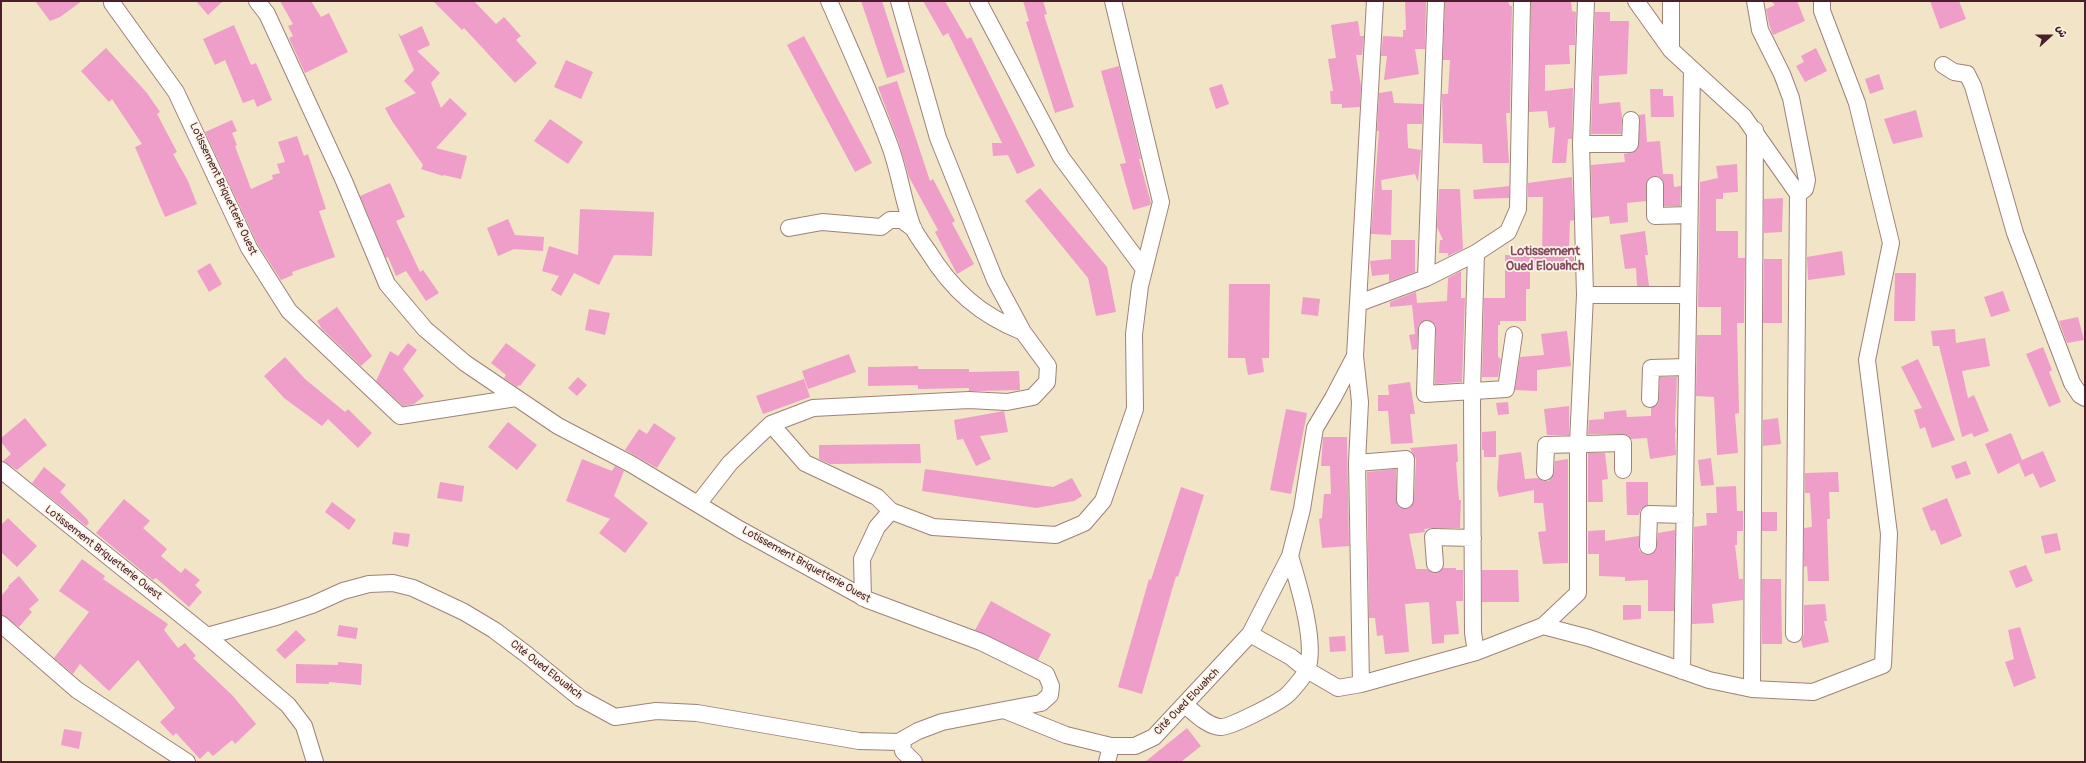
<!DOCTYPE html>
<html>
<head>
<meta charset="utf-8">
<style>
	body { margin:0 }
	#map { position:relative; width:2086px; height:763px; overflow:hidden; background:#f2e4c7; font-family:Pangolin,"Playpen Sans Arabic",sans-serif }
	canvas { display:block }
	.frame { position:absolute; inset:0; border:2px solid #4a1f2b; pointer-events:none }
	.north { position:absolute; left:2030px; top:16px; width:40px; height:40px; -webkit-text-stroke:3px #fcf5e5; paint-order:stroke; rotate:69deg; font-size:11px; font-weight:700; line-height:16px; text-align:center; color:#4a1f2b }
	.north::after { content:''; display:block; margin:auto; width:14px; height:18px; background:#4a1f2b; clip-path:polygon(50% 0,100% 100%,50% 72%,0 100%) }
</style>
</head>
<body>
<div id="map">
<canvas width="2086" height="763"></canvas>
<div class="frame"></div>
<div class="north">ش</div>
</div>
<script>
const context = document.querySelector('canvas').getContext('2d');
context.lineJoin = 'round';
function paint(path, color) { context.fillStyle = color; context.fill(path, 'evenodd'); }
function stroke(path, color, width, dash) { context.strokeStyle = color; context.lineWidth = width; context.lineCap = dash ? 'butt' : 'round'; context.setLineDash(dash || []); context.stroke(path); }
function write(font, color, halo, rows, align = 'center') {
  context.font = font + ' Pangolin,sans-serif'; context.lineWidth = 3.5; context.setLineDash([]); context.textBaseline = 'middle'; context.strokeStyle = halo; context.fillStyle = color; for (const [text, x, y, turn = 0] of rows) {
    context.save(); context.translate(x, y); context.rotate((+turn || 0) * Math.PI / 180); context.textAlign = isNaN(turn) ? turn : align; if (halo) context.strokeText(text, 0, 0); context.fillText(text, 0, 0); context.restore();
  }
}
const building = new Path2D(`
	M35,1h47l-22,16 -10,4z
	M196,1h27l-15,14z
	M280,1h31l10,16 8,-4 19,39 -43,21 -16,-35 4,-2 -5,-10 5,-2z
	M433,1h41l22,23 8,-7 17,19 -5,4 21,23 -22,20 -51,-55 -2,2z
	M861,1h21l23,71 -18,6z
	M923,1h22l22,38 4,-2 64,129 -18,8 -9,-19 -15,1 -1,-13h10l-54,-110 -5,3z
	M1023,1h20l4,13 -3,1 30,92 -19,6 -29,-91 3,-1z
	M1405,1h21l-1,48h-10l4,25 -35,6 3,-24h-6l2,-20 20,1v-7h3z
	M1445,1h63l2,5h2l-2,107h-4l3,50h-26l-1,-19 -39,-1 -1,-49h6l2,-34h-7z
	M1531,1h40l1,10 4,1 -1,33h-6l1,19 -25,1v26l28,-3 -1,51h-4l-2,24h-14l3,-36 -6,1 -2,-17 -18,1z
	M1771,1h26l8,20 -32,14 -4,-11 -3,-15 9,-4z
	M1930,1h29l7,18 -26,10z
	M1595,12h15v9h19l-2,53 -28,2v28l21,-2 2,15 -1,17h-30z
	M1358,21l2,15h4l-2,19h-6l5,31 -1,21 -18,1v-4h-11l-1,-13h3l-5,-32 8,-1 -5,-33z
	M234,25l17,40 5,-2 16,37 -15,7 -3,-8 -11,4 -18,-43 -10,5 -12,-26z
	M422,26l8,19 -13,6 23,22 -9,10 10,25 9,-10 17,16 -31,34 31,8 -6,23 -18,-4v1l-22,-7 2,-4 -31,-44 -7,-13 31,-15 -12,-12 10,-11 -16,-37 3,3z
	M804,36l68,127 -17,9 -68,-127z
	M106,48l41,45 13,19 -3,2 20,38 -4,2 15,27 9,23 -32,13 -30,-70 7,-3 -30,-45 -3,3 -28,-31z
	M1816,48l11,23 -22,11 -9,-16 8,-4 -3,-6z
	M566,60l27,12 -12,27 -27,-12z
	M1119,66l22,93h-2l12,44 -1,2 -17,5 -13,-46 6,-1 -25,-92z
	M1879,74l5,15 -14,5 -5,-15z
	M897,81l33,100 3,-2 22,42 -3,2 22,41 -17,10 -22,-42 3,-2 -29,-53 -10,-34 -21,-56z
	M1222,84l7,20 -13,5 -7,-21z
	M1650,89h13v7h10l1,21h-23z
	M1392,91l2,12 29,1 -1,20h-15l1,24 13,2 -3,32 -3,-8 -34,6 1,10h10l-1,45 -20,-1 8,-103h-2l2,-38z
	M1916,110l7,27 -30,7 -9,-25z
	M1645,114l2,28 13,-1 3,33h10l1,13 7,-1 -1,20h-16l-1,-25 -4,-4 -4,-1 -8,5 -1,20 -19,2 1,19 -18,2 -1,-8 -17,2 -1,-53 34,-3 -1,-8 10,-2 4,-3 2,-29 -1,-5z
	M550,119l33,23 -15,22 -34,-23z
	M232,120l5,11 -5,2 5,12 -2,1 16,43 22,-10 -1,-4 8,-2 -3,-9 8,-2 -7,-20 19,-6 7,20 4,-2 18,55 -7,2 16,46 -43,15 1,3 -12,5 -24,-37 -52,-111z
	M1737,164l1,28 -15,1v6h-7v32h22v27h7l-1,65h-7l2,90 -4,1 3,39 -21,2 -3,-58 -18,-1 1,-61h24v-28h-23l2,-125 18,-4 -2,-12z
	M1572,177l2,43 -4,1 -1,30h5v18h-44v20h-4v32h-26v4h-2v32l3,2 -3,18h-16l2,-79h21v-43l37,1 1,-59h-15v-14z
	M390,183l15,34 -9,4 24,51 3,-2 16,23 -13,8 -20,-30 -10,5 -8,-19 -2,1 -26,-62z
	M1509,186v12l-35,1 -1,-9z
	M1040,188l67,79 9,45 -20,4 -8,-38 -63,-77z
	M1439,189h21l3,60 -15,7v-3h-9l1,-13h3l-6,-13z
	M1783,198l-1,34 -18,1v-34z
	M580,209l74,3 -2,44 -38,-1 -15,30 -25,-12 -13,23 -10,-6 8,-14 -17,-5 7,-25 29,9z
	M508,219l7,16 29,2 -1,14 -29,-2 -16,7 -11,-28z
	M1645,231l3,24h-3l4,31h-12l-1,-18 -11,1 -5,-34z
	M1391,240h24v32l-26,10v-8l-17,2 -2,-15 21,-2z
	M1842,251l3,24 -37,5 -1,-23z
	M1764,259h18v64h-19z
	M210,263l12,21 -13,8 -12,-21z
	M1461,271v27h4l-3,84 -27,2 1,-59 -8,-5 -9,4 -2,25 -5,1 -3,-15 6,-1 -3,-29 -22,2v-5l26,-10 1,11 30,-2 1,-23z
	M1895,273h21l-1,48h-21z
	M1229,284h41l-1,74h-7l2,14 -16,3 -3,-17h-17z
	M2003,291l7,20 -19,6 -7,-20z
	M1303,297l17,2 -2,17 -17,-2z
	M337,307l35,49 -11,10 -39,-37 -5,-8z
	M589,309l21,4 -5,22 -20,-5z
	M2078,317l6,23 -17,3 -8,-22z
	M1955,329l1,14 29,-5 5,28 -28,5 6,27 6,-3 15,36 -15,6 -2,-4 -10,4 -23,-91h-6l-2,-15z
	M1567,331l4,35 -34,4v21l-22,-1 5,-33 24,-2 -3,-21z
	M408,343l9,7 -14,19 21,27 -10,8 -11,2 -27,-25 14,-30 8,5z
	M506,343l30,22 -16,21 -1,-1 -2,2 -13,-9 2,-3 -15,-12z
	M2043,347l9,23 -3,2 12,30 -12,5 -23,-53z
	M849,354l7,18 -48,17 -6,-18z
	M285,357l20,22 40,33 3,-3 24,24 -14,15 -30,-29 -6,7 -38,-28 -20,-22z
	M1918,359l37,81 -23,8 -7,-21 -5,2 -6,-19 8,-2 -21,-41z
	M918,366v3h51v3l50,-1 1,19 -44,1h-7v-3l-51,1v-4l-50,1v-19z
	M578,377l9,8 -10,11 -9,-8z
	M1660,377h17l-2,47 1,7 -1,3 1,21 -26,4 -3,-21 -16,1 -3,-4 -5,-1h-35l1,-14 15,-1v-7l22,-2 1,7 24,-1v-8l7,-4 1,-4z
	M804,379l6,18 -47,17 -7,-18z
	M1410,382l5,32h-5l3,29 -22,1 -3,-33h-10v-16h11l-1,-10z
	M1508,402l1,12 -11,1 -2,-12z
	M1569,406v29h-22l-3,-26z
	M1286,409l21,4 -16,81 -21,-4z
	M1004,411l4,21 -28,4 11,23 -15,7 -13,-27 -6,1 -3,-20z
	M25,418l22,27 -30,25 -14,-9 8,-7 -10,-12v-4z
	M1778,418l3,26 -18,2v-26z
	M508,422l29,23 -20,25 -29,-23z
	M654,423l22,15 -19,30 -32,-18 14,-21 8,5z
	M1496,431v26h-12v-7h-2v-18z
	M2011,433l11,27 21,-9 13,30 -16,7 -7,-15 -8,4 -6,-14 -21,11 -13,-30z
	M1323,437h24l2,109 -27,2 -3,-29 3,-1 2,-24h7l-1,-28h-9z
	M920,444l1,19 -91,1 -11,-5v-14z
	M1457,444l1,18h-2l3,38h2l-1,28h-27l-9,1 1,3 -16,2 7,35h11l8,4 8,-5h13v2h7v31h-7l3,33 -15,1v8l-12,1 -3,-42 -24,2 4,48 -24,2 -2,-19 -6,1 -2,-18h-6l-2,-146 29,-3 1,35 3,4h9l5,-8 2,-41 -6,-11z
	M1521,452l4,27 13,-1 6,3h5l5,-8 1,-12 13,-2v104l-25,1 -5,-32 8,-1 -3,-28h-9v-13l-35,7 -2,-9 2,-33z
	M1588,453h17l3,26 -6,1 1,22h-15z
	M1711,458l3,27 -13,1 -3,-26z
	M582,459l30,12 3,-5 9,5 -10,25 34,27 -23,30 -26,-20 11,-14 -44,-18z
	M1966,461l5,13 -15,5 -5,-13z
	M44,467l22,18 -6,7 27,27 2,4 -3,3 -54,-43z
	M925,469l128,18 19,-9 10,18 -8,5 -38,7 -114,-17z
	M1838,472l1,20h-10l1,27h-3l2,62h-21l-1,-15 -3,1v-39l8,-1 -2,-34h-5v-20z
	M440,482l24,4 -2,16 -25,-4z
	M1626,482h22v23l-7,4 -2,6h-12z
	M1736,486l1,25h6v20h-6v14h-2l4,34h4v21l-31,4 2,19 -22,1 2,-97 13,-2 -1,-12h11l-1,-26z
	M1181,487l23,8 -26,82 -2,-1 -34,118 -24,-7 31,-108 2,1z
	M1947,498l15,38 -21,9 -6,-15 -4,1 -9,-23z
	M124,499l26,22 -7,7 24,21 -6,7 20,17 4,-5 15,12 -5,5 7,7 -13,15 -33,-29 -3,2 -57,-47z
	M332,502l24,18 -7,10 -24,-18z
	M1762,512h15v19h-15z
	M8,518l29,28 -20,21 -16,-15v-27z
	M1605,530v11l34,-5v14l4,4 5,1 8,-4 2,-18 17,-3 -1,81h-26v-31l-23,1v-4l-26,-1v-22h-11v-23z
	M394,532l16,2 -2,13 -16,-3z
	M2057,533l4,17 -16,4 -4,-18z
	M82,559l23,17 -2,3 65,45 -4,6 14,18 7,-5 11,13 -3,2 40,38 23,28 -21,20 -3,-4 -19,16 -5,-5 -8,8 -24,-26 -3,3 -13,-14 15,-14 -37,-48 -29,31 -29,-27 -7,10 -19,-16 35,-46 -30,-21z
	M2026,565l7,16 -17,7 -7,-17z
	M1482,570h36l1,32h-37z
	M19,576l20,24 -10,9 3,3 -13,15 -18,-13v-18l8,-9 -1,-1z
	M1762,579h19l1,65h-20z
	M991,601l60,33 -13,26 -63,-30z
	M1825,604l2,17h-3l5,21 -26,6 -2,-8 3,-6v-29z
	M1623,605h18v14l-18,1z
	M339,625l19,3 -2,11 -19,-3z
	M2020,627l16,51 -22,9 -9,-25 9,-3 -6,-29z
	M296,630l10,10 -21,19 -9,-9z
	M1345,636l1,15 -16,1 -1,-15z
	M338,662l24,2 -1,21 -32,-3v2l-33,-1v-19l42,1z
	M1187,728l14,18 -20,16h-36z
	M64,729l18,3 -3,17 -18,-4z`);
const street = new Path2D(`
	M257,1l10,13 77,167 43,103 38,45 40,34 93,63 73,38 108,65 129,71 113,42 65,32 5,12 -1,9 -9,8 -37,7
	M829,1c21,48 43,96 61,145 10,27 13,56 23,82 4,8 10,16 15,23 24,39 52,64 95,81
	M978,1l83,156 83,112
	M1636,1l35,49v-49
	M1755,1l5,29 22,44 9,24 16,82 -2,9 -7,5
	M112,3l64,89 73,156 40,63 111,105 116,-18
	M1671,50l73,67 54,77 -4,440
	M1943,65l11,7 13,2 6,12 42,147 57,150 8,12 5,3
	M1581,144h49l1,-24
	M1655,185v31l34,-1
	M789,228l33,-6 59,5 9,-7h12l12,9
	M1426,278l10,-277
	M1585,295h103
	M1359,303l67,-25 50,-25
	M1427,329l-2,65 81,-5 8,-54
	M1355,356l5,46 -3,61 4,221
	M1650,399l1,-31 36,-1
	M771,424l34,39 72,34 14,14
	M1357,463l49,-4 -1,41
	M1,470l206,166 81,69 16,21 11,36
	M1545,472l1,-27 77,-2v27
	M698,504l32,-41 41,-39 42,-16 156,-8 38,2 26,-5 14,-15 1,-16 -25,-34 -28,-52 -57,-142 -39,-137
	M1648,546l1,-32 36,1
	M1435,564l-2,-27 40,1
	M863,598l-1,-39 15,-32 14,-16 42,16 123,8 28,-12 19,-22 32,-92 -1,-75 6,-48 21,-84 -48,-201
	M1,624l76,66 110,72
	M1543,626l35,-33v-150l7,-148 -4,-151 5,-143
	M1250,634l41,23 16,13 31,18 23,-4 115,-32 67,-26 46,12 120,42 43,9 61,3 70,-27 6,-131 -22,-174 24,-117 -34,-140 -35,-92v-10
	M207,636l69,-19 36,-12 31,-14 26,-7 24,-1 20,5 51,24 30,18 32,24 54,44 35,19 41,-6 41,2 162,28 42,1
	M1476,652l-3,-19 -1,-241 4,-139 32,-21 10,-23 4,-208
	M1682,671l10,-601
	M1752,689l3,-559
	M1185,705c10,8 22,21 35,22 10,1 57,-24 66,-31 5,-4 19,-21 21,-26 10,-27 -9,-87 -17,-114
	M914,762l-11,-11 -1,-11 16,-9 24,-9 62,-12 62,25 45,11h24l19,-9 96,-103 40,-78 12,-47 13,-81 18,-30 22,-42 20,-355
	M1107,762l4,-16`);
const streetNames = [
	["Lotissement Briquetterie Ouest",223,189,65],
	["Lotissement Briquetterie Ouest",103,553,38],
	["Lotissement Briquetterie Ouest",806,565,29],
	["Cité Oued Elouahch",546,670,38],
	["Cité Oued Elouahch",1187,702,-46]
];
const quarterNames = [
	["Lotissement",1545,252],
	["Oued Elouahch",1545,267]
];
paint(building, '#ef9ec9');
stroke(street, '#9e8279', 18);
stroke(street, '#fff', 16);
write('11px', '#4a1f2b', '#fcf5e5', streetNames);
write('bold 13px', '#844b62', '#fcf5e5', quarterNames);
</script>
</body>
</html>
